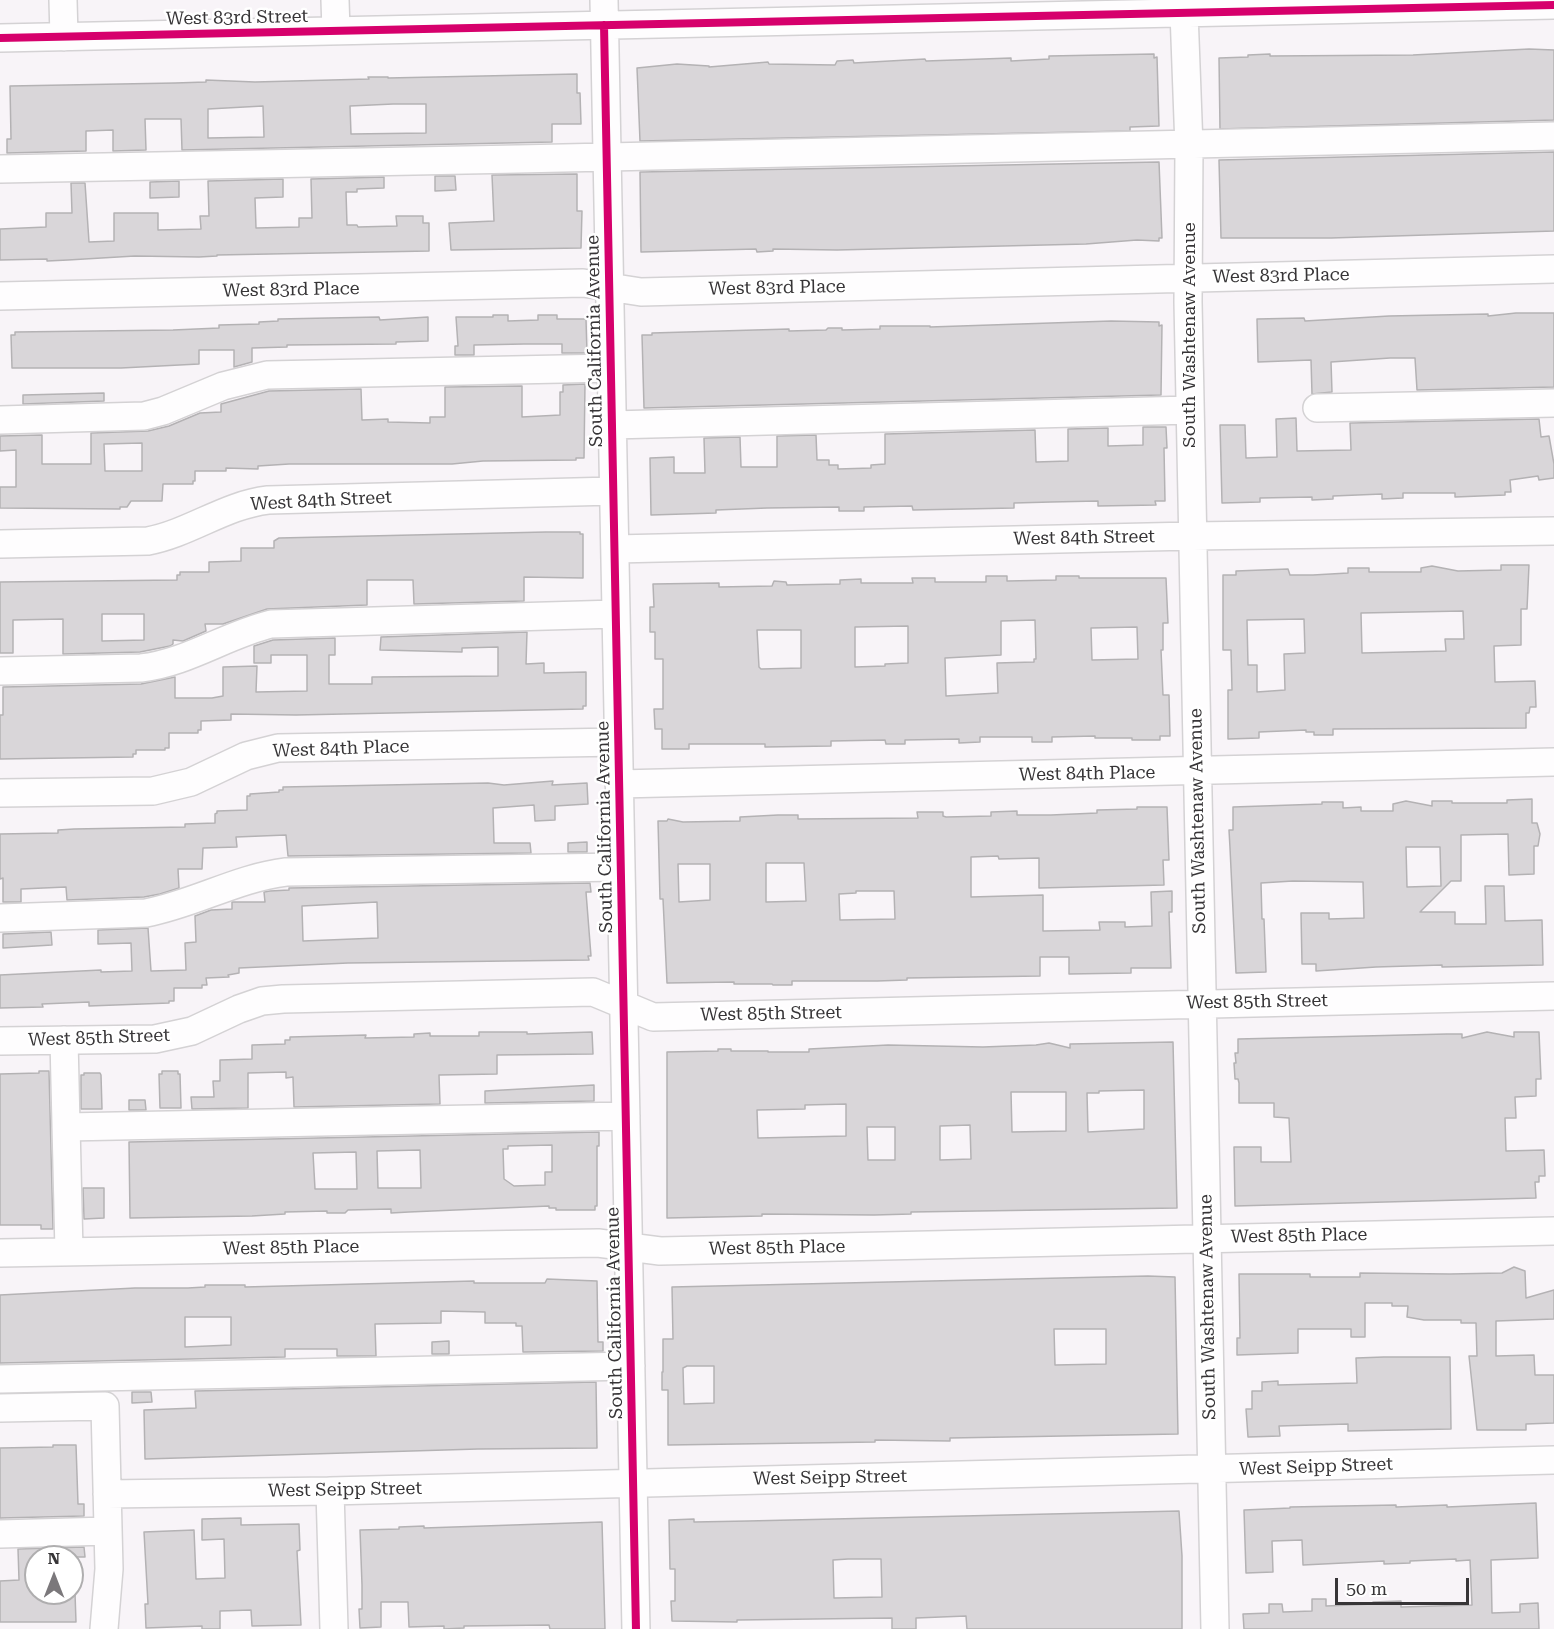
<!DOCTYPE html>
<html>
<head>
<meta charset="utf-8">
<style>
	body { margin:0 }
	#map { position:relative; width:1554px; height:1629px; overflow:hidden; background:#f8f4f8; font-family:"Roboto Serif",serif }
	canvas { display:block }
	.north { position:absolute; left:24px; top:1545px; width:60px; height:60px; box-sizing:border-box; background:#fff; border:2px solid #afaeaf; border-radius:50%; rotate:0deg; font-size:16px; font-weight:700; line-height:24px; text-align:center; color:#373537 }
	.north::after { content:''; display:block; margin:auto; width:21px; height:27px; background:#7b787b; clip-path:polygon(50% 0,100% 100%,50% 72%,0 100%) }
	.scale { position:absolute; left:1335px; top:1578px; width:134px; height:27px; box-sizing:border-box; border:3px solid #373537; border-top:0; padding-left:8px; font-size:18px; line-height:21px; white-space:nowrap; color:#373537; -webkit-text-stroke:4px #fff; paint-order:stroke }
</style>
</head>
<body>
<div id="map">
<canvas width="1554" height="1629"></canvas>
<div class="north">N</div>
<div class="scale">50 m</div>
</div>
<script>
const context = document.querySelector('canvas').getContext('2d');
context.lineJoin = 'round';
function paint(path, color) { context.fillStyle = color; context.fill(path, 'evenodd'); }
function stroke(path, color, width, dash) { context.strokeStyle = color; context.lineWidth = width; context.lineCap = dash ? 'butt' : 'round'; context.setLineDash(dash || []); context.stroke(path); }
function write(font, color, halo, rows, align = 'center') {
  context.font = font + ' "Roboto Serif",serif'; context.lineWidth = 5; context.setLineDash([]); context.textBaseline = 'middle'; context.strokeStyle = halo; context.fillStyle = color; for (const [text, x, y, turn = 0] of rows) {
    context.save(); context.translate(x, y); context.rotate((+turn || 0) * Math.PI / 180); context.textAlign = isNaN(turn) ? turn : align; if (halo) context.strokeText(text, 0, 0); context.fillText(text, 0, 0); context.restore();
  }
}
const building = new Path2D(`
	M1529,49l25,1v70l-334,9 -1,-71 29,-1v-2l22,-1v2l143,-1z
	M1154,54v4l3,-1 2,69 -29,1v4l-490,10 -3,-73 40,-4 32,2v1l59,-5 1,2 66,1 2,-4 16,-1 1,3 71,-4 1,2 85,-3v3l38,-2v-3z
	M577,74v19h3l1,31h-29v18l-370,8 -1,-31h-36l1,31 -33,1v-21l-27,1v20l-79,2v-14h4l-1,-53 165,-3 31,-1v-2l49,2 114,-3 -1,-2h20v1zM393,104h33v29l-75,1 -1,-28zM263,106l1,31 -56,1v-29z
	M1554,152v79l-223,7h-110l-2,-78z
	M1159,162l3,76h-3v3l-22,-1 -51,4 -249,6 -64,-1v2l-16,1 -1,-3 -115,3 -1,-80z
	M577,174v37h5l-1,37 -130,2 -2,-27 45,-2 -2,-46z
	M435,176h20l1,14 -21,1z
	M384,177v11l-27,1v3h-11l1,33h10l1,2 39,-1 -1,-10h27v7h6v28l-212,4v1l-18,1 -64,-1 -67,4 -21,1v-2l-47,1v-31l46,-2v-14h26l-1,-30h14l4,59 25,-1v-28h44v17l43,-1 -1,-13h9l-1,-35 75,-2v18l-28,1 1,30 43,-1v-9h13l-1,-39z
	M179,181v16l-29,1v-16z
	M1516,313h38v74l-137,3 -2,-32h-25l-59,4 1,30 -20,2 -1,-34 -53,2 -1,-43 47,-1 1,3 84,-5 99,-2v2z
	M493,315h15v6l30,-1v-5h19v4h29l1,34h-25v-9h-38l-50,1v10h-19v-9h3l-2,-29h37z
	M379,317l1,3 48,-3v24l-32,1v2l-109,1v2l-35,1v14l-18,5v-17h-35v14l-78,4h-109l-1,-33h4v-3l158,-2 46,-2v-3l40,-1v-2l19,-1v-2z
	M1111,321l48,1v4l3,-1 -1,70 -517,13 -2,-73h10v-2l137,-4v2l37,-1 2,-2h14v2l38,-1v-3h50v1z
	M585,384l-1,74h-8v2l-93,1 -31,3h-163l-31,2v3l-32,-1v3h-31v10h-2v3h-30l-1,17h-31l-4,6h-7v2l-120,-1v-21h16v-37l-16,1v-15l42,-1v29h49v-31l57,-2 21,-5 31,-13 21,-1v-8l48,-13 92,-2 1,31 26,-1v3l42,1v-6h15v-30l77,-1v31l38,-2v-23h3v-7zM142,443v28h-37l-1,-27z
	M104,393v8l-81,3v-9z
	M1296,418l1,33 54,-1 -1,-27 189,-4 2,18 8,-1 5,28v14l-15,2 -1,-4 -28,4 1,12h-6v3l-50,2v-4h-52v5l-21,1v-5l-49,2v3l-21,1v-3l-52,1v4l-38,1 -2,-78h25l1,33 31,-1 -1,-38z
	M1143,427h23l1,21h-3l1,53h-10l1,4 -58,1v-5l-47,1 -37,1v5l-101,2 -1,-4 -48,1v4h-25v-4l-72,1 -51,2v3l-65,2 -1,-57 24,-1v16h31l-1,-35 36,-1 1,30h36v-31l39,-1 1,25h12v5h9v4l33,-1v-3l14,-1v-30l150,-4 1,32 32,-1v-32l40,-1v18l35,-1z
	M546,532h34v2h3v44l-59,-1v24l-110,3 -1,-24h-46v25l-100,4 -44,15h-18l1,7 -23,10 -10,-1v4l-3,2 -30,6 -77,2v-35l-50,1v33h-13v-71l177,-2v-5h3v-3h29v-10l32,-1v-13h33v-7l5,-3zM102,614h42v26l-42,1z
	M1501,565h28l-2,44h-6v36l-27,1 1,36 40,-1 1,26h-6l-1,6h-3v15l-193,1v6h-19v-3h-8v-2l-47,2v6l-31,1v-49h4l-1,-40h-8v-75h13v-4l52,-2 2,6h23l35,-2v-5h21v4h52v-4l11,-2 26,5 43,-1zM1463,611l1,28h-19l1,12 -84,2 -1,-40zM1304,619l1,34 -21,1 1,36 -28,2v-27h-9l-1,-45z
	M986,576h21v5l49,-1v-4h23v2h87l2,45h-5v27h-2l2,45h6l1,41h-10v4h-28v-2h-37v-2l-43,1v5h-20v-5h-52v5l-21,1v-4l-54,1v4h-19l-1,-4 -54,1v5l-66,1v-3h-76v5h-27v-20h-7l-1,-20h9v-50h-8v-27h-5v-25h4l-1,-23 66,-1v4l53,-1 2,-5 12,1 1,3 53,-1v-4l21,-1v4h52l-1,-5h23v4h51zM1035,620l1,39h-2v3l-37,1 1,30 -52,3 -1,-38 56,-3v-34zM908,626v37l-23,1v2l-30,1v-40zM1137,627l1,32 -46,1 -1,-32zM757,630h44v38l-40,1 -2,-2z
	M527,632l-1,32 18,-1v10l42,-1v34h-3v3l-287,6 -65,-1v6l-30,1v9h-3v3h-29v15h-4v2h-29v4h-3v3l-133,2v-44h3v-28l138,-3 34,-7v21h37l11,-2v-29l34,-1 -1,26 51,-1v-36h-36v8h-17v-17l19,-6 62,-2v17h-6v29h43v-7l126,-1v-29l-36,1v4l-82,-2 1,-13z
	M553,781l-1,4 35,-2 1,21 -33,2v14l-20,1 -1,-16 -41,3 1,35h36l1,10 -243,3 -2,-21 -50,2 1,10 -34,1 -1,21h-24l1,19 -19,6 -16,3 -77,3 -1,-13 -45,2v13h-18v-24l-3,1v-45l58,-1v-3l16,-1 111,-2v-3l30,-1v-9l2,-1v-2l30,-1v-14h3v-2l29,-2v-2h4v-3l205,-4 16,2z
	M1532,799v24h5l3,11 -2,12h-4v28l-25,1 -1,-41 -47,1v46h-10l-31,31h35v12h31l-1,-38h19l1,35 37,-1 1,45 -101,2v-2l-66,2 -60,4v-7h-14l-1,-51h28v6l35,-1 -1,-36 -70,-1 -32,2 1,36h2l2,53 -30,1 -6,-125 -1,-18h4v-23l89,-3v-2h21v6l18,-1v4h32v-7l13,-3 26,5v-5h20v2h55v-3zM1406,847h34l1,39 -34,1z
	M1137,807h30l2,53h-6l1,25 -125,3v-30l-40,1 -1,-3 -27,1v40l72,-2v36l57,-1 -1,-8h26v5l27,-1 -1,-34 21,-1v21h-3l2,56h-40v5l-62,1v-17h-29v19l-133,2v2l-30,1h-85v4h-19l-1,-1h-38v-2l-67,1 -4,-84h-3l-2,-78h9l1,-2 15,3 57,-1v-4l38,-2h20v4l120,-1 -1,-6h26v4l3,1 45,-1v-4l26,-1v4h34l46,-2v-3l40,-1zM766,863h38l2,38 -40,1zM678,864h32v36l-31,2zM856,891h38l1,28 -55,1 -1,-26 17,-1z
	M587,842v10h-19v-9z
	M590,883l1,9h-5l5,64h-3l1,4 -241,3 -109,5v5l-11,2 1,2 -23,1 1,7h-5v3h-28v13h-5v2l-80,3v-4l-47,2 1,3 -43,1v-33l101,-5v2l31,-1 -1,-28 -33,1v-14l50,-2 3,43 35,-1 -1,-27 11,-1 -1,-26 16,-6 21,-1v-7h33l-1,-10 6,-1 19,-1v-2zM377,902l1,36 -75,3 -1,-35z
	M51,932l1,13 -49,3v-14z
	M479,1032h48v2l65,-2 1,22 -96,1v19l-58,1 1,29 -146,3 -1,-30 -7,1v-6l-38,1v35l-56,1 -1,-12h23l-1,-16h7v-21l32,-1v-14l33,-1v-4h5v-3l76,-2 -1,3 49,-1v-3l16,-1v3h49z
	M1487,1032l27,5v-5h25l2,47h-5v17l-21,1 1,21h-11l1,33 38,-1 1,26h-6v6h-4l1,16 -301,8 -1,-59h27v15h30l-2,-44 -15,-1v-14h-35v-20l-1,-4h-3l-1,-16h2l-1,-10h3v-14l209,-5h15v4z
	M1173,1042l4,166 -266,4v2l-37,1 -112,-1v2l-95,2v-166l51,-1v-2h13v2h37v1h41v-3l79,-4 95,2 53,-2 13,-2 21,5v-4zM1144,1090v39l-56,3 -1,-39h12v-2zM1011,1092h55v39l-54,1zM846,1104v32l-88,2 -1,-28 48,-1v-4zM970,1125l1,34 -31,1v-34zM867,1127h28v33h-27z
	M39,1071h10l4,158h-12v-4h-41v-151l39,-1z
	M162,1071h16v3h2l1,34h-21l-1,-34h3z
	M84,1073h16l1,2 1,34h-21v-34h3z
	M594,1085v16l-109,2v-12z
	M129,1100h16l1,10h-17z
	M599,1132v14h-2v60h-2v4h-39v-2h-7v-2l-140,6 -18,1v-4l-43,1 -3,3h-18v-2l-42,1v2l-33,2 -122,2 -1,-76zM552,1145v27h-7v13l-31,1 -10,-7 -1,-30h5v-3zM420,1150l1,38h-43l-1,-37zM356,1152l1,37h-42l-2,-36z
	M83,1188h21v30l-20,1z
	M1514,1267l11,4 1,27 28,-8v29l-58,2v35l38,-1 1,20h19v48l-28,1v6h-49l-8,-74h8l-1,-33h-15v-3h-37l-17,-3 1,-11h-16v-3h-27v34h-14v-8h-53v24l-61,2v-17h3l-1,-64h71v3h50v-4l90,1 52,-1z
	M1148,1276l27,1 3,157 -228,4v3l-75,-1v2l-207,3v-55h-6v-18h1v-33h10l-1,-52zM1054,1329h52v35l-51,1zM687,1366h27v37l-30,1 -1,-36z
	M547,1279l50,2 1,61h5v9l-80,1 -1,-26h-6v-3h-31v-11l-44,-1v12l-66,1 1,32h-39v-7h-52v8l-285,6v-68l135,-7h53l17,-1v-2h40v2l229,-6v2h71zM185,1317h46v28l-46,2z
	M449,1341v13h-17v-12z
	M1384,1357h66l1,72 -103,2v-7l-69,2 1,10 -32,1 -2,-28h6v-18h10v-9l16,-1v4l79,-2 -1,-25z
	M596,1382l1,66 -119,1 -333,10 -1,-49 52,-2 -1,-17z
	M132,1392h19l1,10 -20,1z
	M53,1445h23l2,59h6v12l-84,2v-70l53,-1z
	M1536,1503l2,55 -47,2 1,53 28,-1v-8l18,-1 1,26h-295l-1,-15 26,-1v-9h13l1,8 29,-1v-12h14v7l47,-2v-2l28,-1v6l71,-2 -2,-45 -14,1v-2l-46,2v2l-26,1v-3l-81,4 -1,-25 -30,1 1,31 -27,1 -2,-63 46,-2v-1l106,-2v2l51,-2v2z
	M1179,1511l3,45v73h-215l-1,-13 -50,2v11h-24v-11l-155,2v2l-65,-1 -1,-20h4v-32h-5l-1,-49 25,-1v3l54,-1zM848,1559h33l1,38 -48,1 -1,-38z
	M241,1518v7l58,-1 1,26 -3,1 4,74 -49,1 -1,-16 -31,1v18h-18v-3l-56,2 -1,-24h3l-4,-72 50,-2 2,49 29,-1 -1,-39 -22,1v-21z
	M602,1522l3,107h-55l-1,-4 -85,1v2l-20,1v-3l-35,1 -1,-25h-27v25l-21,1 -1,-19h3v-24l-2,-55 39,-1v-2l25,-1v2z
	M84,1547l1,10h-49v36h39l1,29h-76v-41l19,-1 -1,-31z`);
const minor = new Path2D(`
	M63,0l1,37
	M335,0l1,31
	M604,0l32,1629
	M1184,12l5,135 -1,155 27,1327
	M0,38l1554,-33
	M0,169c518,-11 1036,-18 1554,-33
	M0,296l583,-13 58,9 913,-23
	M1317,408l237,-5
	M0,420l144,-4 19,-5 60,-25 44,-11 344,-7
	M612,425l578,-15
	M0,544l148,-3c42,-8 77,-36 120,-41l345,-9
	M615,549l577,-13 362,-5
	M0,671l141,-3c46,-5 85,-33 130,-44l345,-10
	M619,784l935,-22
	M0,793l153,-2 38,-9 55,-26 32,-8 340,-6
	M0,918l146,-5c48,-9 91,-35 140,-41l335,-5
	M64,1040l5,212
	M0,1041l155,-2 37,-8 47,-22 23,-8 21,-2 310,-7 60,25 901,-21
	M66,1127l560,-11
	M0,1253l598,-10 62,8 894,-20
	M0,1379l631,-13
	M0,1408l105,-2 4,163 -5,60
	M330,1491l4,138
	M107,1494l223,-3 1224,-31
	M0,1534l108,-3`);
const cycleway = new Path2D(`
	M604,25l32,1604
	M0,38l1554,-33`);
const streetNames = [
	["West 83rd Street",237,18,-1],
	["West 83rd Place",1281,276,-1],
	["West 83rd Place",777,288,-1],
	["West 83rd Place",291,290,-1],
	["South Washtenaw Avenue",1190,335,-90],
	["South California Avenue",595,341,-91],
	["West 84th Street",321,501,-3],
	["West 84th Street",1084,538,-1],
	["West 84th Place",341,749,-2],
	["West 84th Place",1087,774,-1],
	["South Washtenaw Avenue",1198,821,-91],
	["South California Avenue",605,827,-91],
	["West 85th Street",1257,1002,-1],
	["West 85th Street",771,1014,-1],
	["West 85th Street",99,1038,-2],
	["West 85th Place",1299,1236,-1],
	["West 85th Place",291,1248,-1],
	["West 85th Place",777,1248,-1],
	["South Washtenaw Avenue",1208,1307,-91],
	["South California Avenue",615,1313,-91],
	["West Seipp Street",1316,1467,-2],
	["West Seipp Street",830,1478,-1],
	["West Seipp Street",345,1490,-1]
];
paint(building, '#d9d6d9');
stroke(building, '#b4b2b4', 1.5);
stroke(minor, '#d4d2d4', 30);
stroke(minor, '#fefdfe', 27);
stroke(cycleway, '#d6006c', 8);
write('18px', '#373537', '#fff', streetNames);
</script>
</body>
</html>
